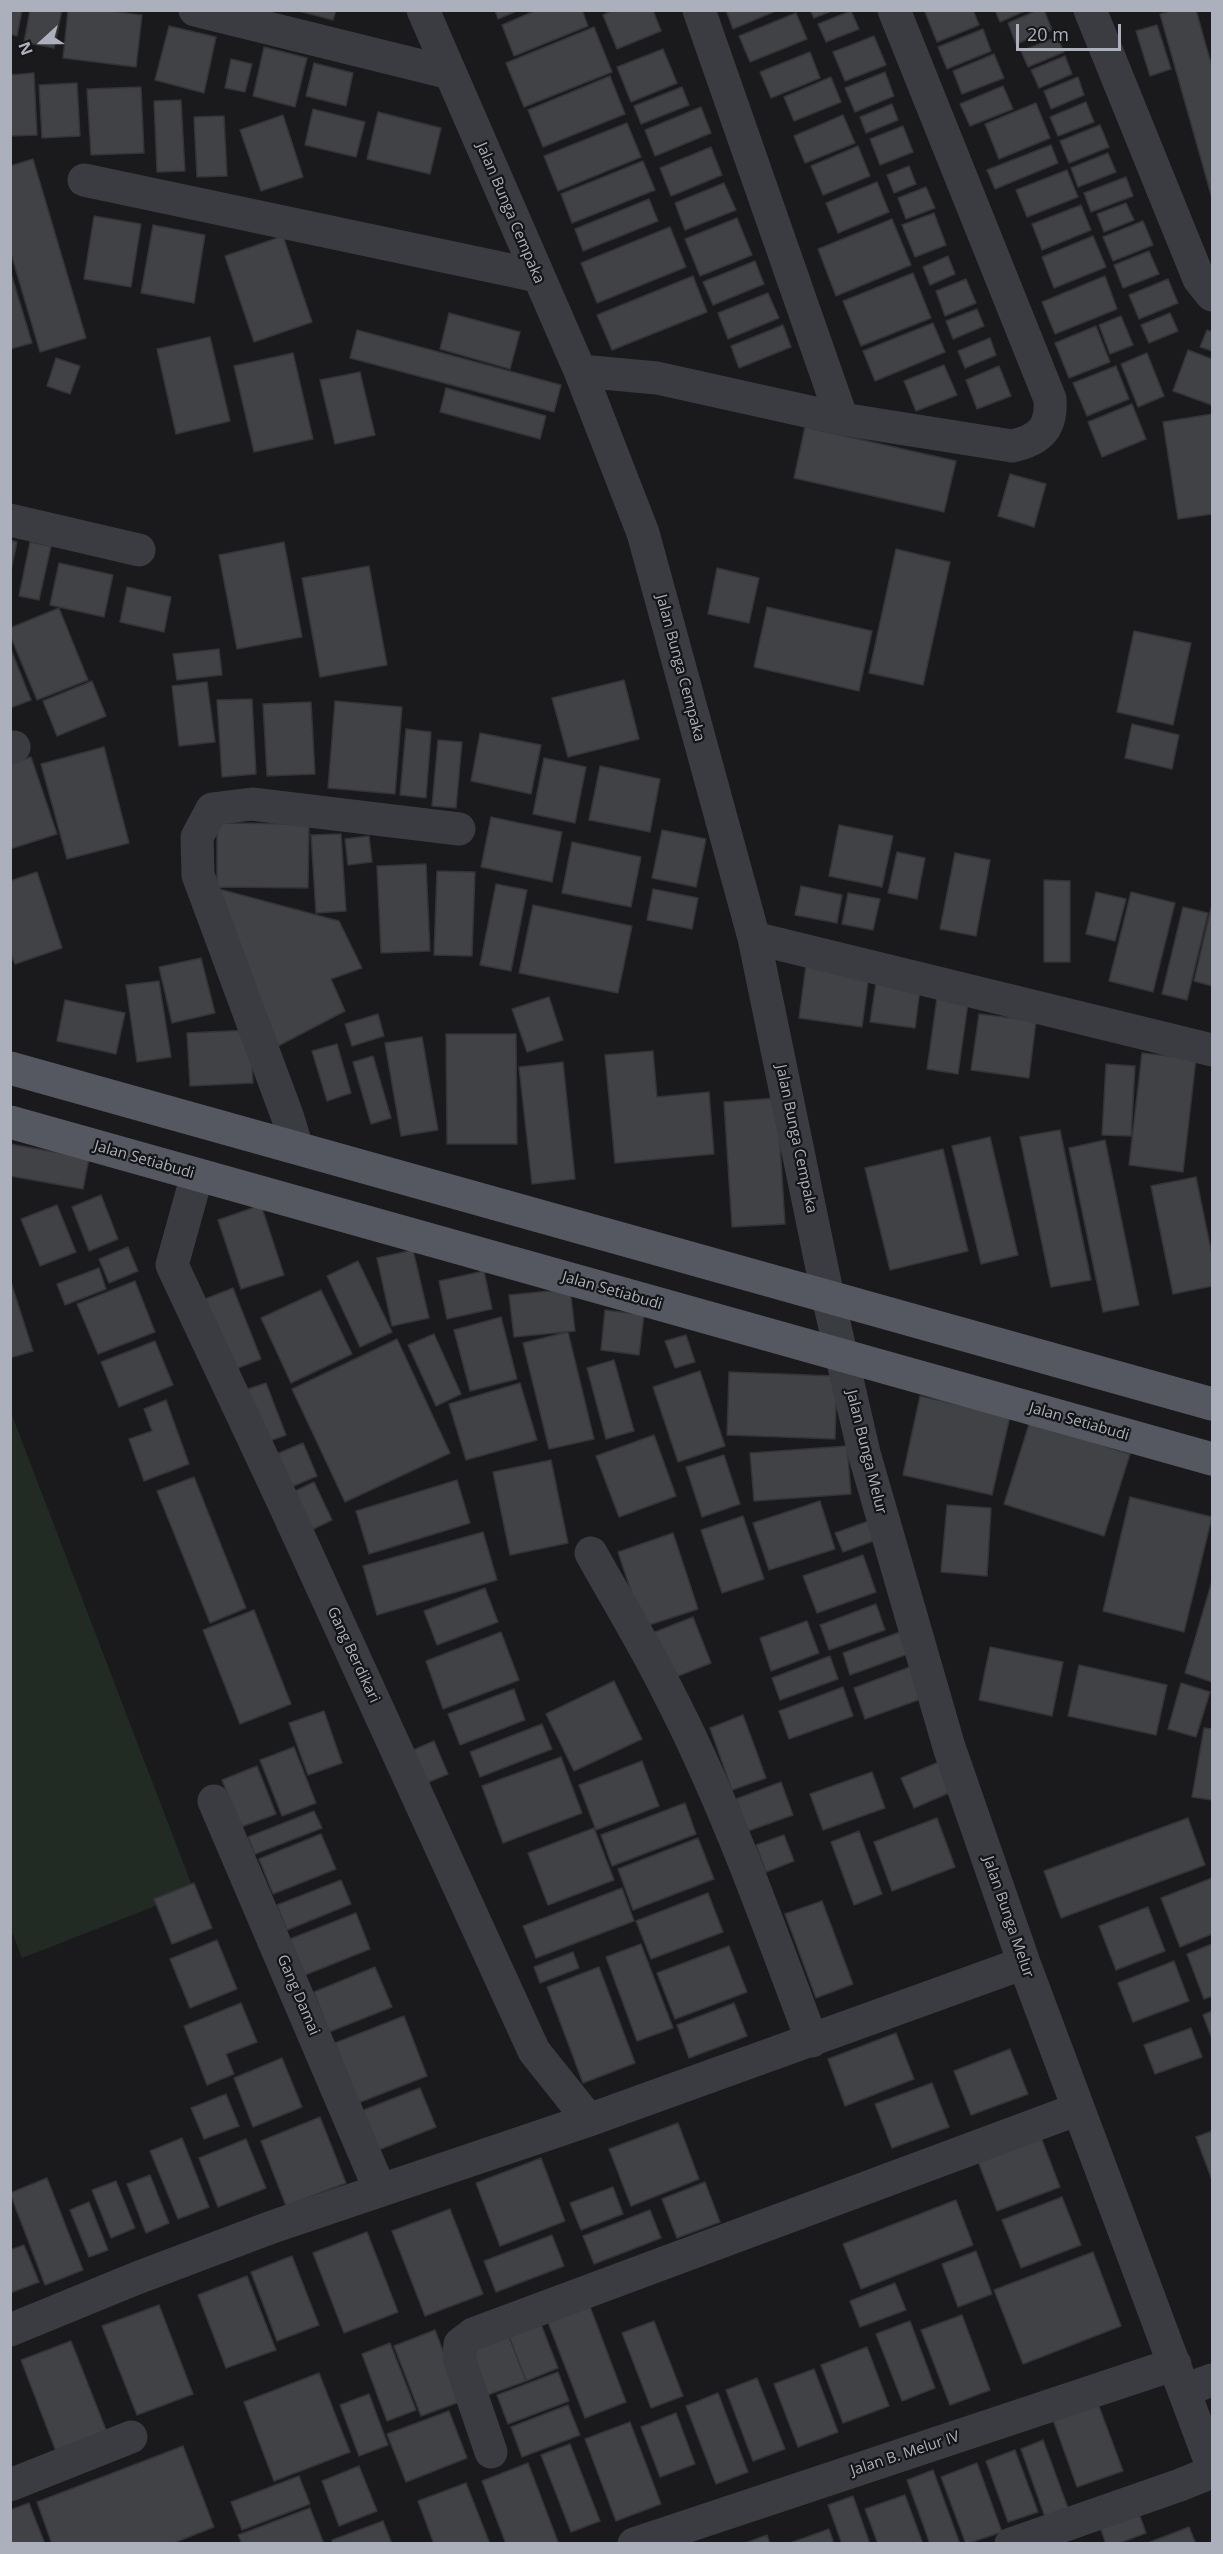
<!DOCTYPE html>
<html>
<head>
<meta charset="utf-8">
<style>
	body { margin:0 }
	#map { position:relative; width:1223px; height:2554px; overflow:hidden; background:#1a1a1c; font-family:"Open Sans",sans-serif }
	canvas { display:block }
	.frame { position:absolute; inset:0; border:12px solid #acb0bc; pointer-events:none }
	.north { position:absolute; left:12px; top:12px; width:60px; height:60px; -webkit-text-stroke:4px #151517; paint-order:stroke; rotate:249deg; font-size:16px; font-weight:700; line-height:24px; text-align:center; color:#acb0bc }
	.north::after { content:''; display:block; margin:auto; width:21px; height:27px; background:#acb0bc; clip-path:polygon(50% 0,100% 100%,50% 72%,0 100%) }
	.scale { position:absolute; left:1016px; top:24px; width:105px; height:27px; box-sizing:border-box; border:3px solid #acb0bc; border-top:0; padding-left:8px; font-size:18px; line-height:21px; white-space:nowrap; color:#acb0bc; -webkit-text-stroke:4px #151517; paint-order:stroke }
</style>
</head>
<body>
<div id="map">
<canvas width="1223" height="2554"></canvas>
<div class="frame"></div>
<div class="north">N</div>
<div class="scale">20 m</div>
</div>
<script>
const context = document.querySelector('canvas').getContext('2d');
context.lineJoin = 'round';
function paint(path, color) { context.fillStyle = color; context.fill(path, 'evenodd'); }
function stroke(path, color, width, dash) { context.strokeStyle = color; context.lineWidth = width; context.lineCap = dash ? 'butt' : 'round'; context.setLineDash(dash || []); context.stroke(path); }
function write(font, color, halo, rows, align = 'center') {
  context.font = font + ' "Open Sans",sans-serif'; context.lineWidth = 4.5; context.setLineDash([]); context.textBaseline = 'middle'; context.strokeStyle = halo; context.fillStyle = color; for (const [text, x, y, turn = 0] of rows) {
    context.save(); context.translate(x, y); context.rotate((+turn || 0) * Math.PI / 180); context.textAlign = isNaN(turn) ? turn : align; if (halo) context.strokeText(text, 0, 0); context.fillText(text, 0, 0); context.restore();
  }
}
const green = new Path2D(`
	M10,1410l184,481 -172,67 -12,-31z`);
const building = new Path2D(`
	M10,10h12l-5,26 -7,-2z
	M30,10h32l-8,38 -30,-6z
	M68,10h34l40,5 -6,52 -73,-9z
	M295,10h41l-3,10z
	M495,10h24l-21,9z
	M537,10h45l6,16 -74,30 -12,-31z
	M613,10h40l8,21 -44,18 -14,-34z
	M726,10h52l-45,19z
	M810,10h24l-20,8z
	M928,10h45l6,15 -42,17 -12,-30z
	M995,10h32l-27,12z
	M1038,10h6l8,20 -36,14 -8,-21z
	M1174,10h22l16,57v131l-52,-184z
	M851,11l8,18 -33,13 -8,-18z
	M796,13l11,26 -57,23 -11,-26z
	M1157,25l14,44 -21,7 -14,-45z
	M169,26l47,11 -12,56 -49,-13z
	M594,27l18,45 -88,35 -18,-44z
	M983,29l8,22 -44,18 -9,-22z
	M874,36l12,29 -41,16 -12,-29z
	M1057,37l7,15 -36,15 -7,-16z
	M264,47l43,11 -12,49 -42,-11z
	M663,49l14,34 -46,19 -14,-35z
	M810,52l10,26 -49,20 -11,-26z
	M994,54l10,24 -42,16 -9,-23z
	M1065,56l7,18 -33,14 -8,-18z
	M231,59l21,5 -7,28 -20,-4z
	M314,63l39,10 -7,33 -40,-10z
	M885,72l9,24 -39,16 -10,-24z
	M34,73l3,62 -27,1v-61z
	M610,76l15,38 -82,33 -15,-37z
	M831,77l10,25 -47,19 -10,-24z
	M1078,77l6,18 -33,14 -7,-18z
	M77,83l3,53 -38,2 -3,-53z
	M1003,86l10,23 -43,17 -10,-22z
	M141,87l3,66 -53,2 -4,-66z
	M682,87l7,18 -48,19 -7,-18z
	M181,100l4,71 -28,1 -3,-71z
	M1086,102l8,20 -36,14 -8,-19z
	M1036,103l14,35 -51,21 -14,-35z
	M892,104l6,16 -32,13 -6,-16z
	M701,107l10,26 -56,23 -10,-26z
	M313,109l52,13 -9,35 -51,-12z
	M378,112l63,16 -11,46 -63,-15z
	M283,115l20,62 -42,14 -21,-61z
	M843,115l12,28 -50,20 -11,-27z
	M224,116l3,60 -30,1 -3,-60z
	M627,123l14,34 -83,34 -14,-35z
	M1100,125l9,22 -40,16 -9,-22z
	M903,126l10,26 -33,13 -10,-26z
	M1051,145l7,18 -63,26 -8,-19z
	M858,146l12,30 -47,19 -12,-29z
	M711,147l11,28 -51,21 -11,-28z
	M1108,153l8,19 -38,15 -7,-19z
	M33,159l53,179 -46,14 -30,-102v-84z
	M643,161l12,29 -83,33 -11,-29z
	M909,166l7,18 -22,9 -7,-18z
	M1067,170l11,27 -51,20 -11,-27z
	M1126,177l7,19 -42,16 -7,-19z
	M877,182l12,30 -51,21 -12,-30z
	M724,183l12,27 -51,20 -10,-27z
	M926,187l9,21 -29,11 -8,-21z
	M649,199l9,22 -75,30 -8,-22z
	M1126,203l8,17 -30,12 -7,-18z
	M1081,205l10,25 -49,20 -10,-26z
	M934,213l12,32 -31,12 -13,-32z
	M94,216l47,8 -10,63 -47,-8z
	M737,218l15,37 -52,21 -15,-37z
	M892,219l19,46 -75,31 -18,-47z
	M1143,221l10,24 -40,16 -10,-24z
	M153,225l52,10 -11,68 -53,-10z
	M670,227l16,40 -89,36 -16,-40z
	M283,236l29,86 -58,20 -29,-86z
	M1093,236l13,31 -52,21 -12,-31z
	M1149,251l10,23 -36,14 -9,-23z
	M948,256l7,18 -25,11 -7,-18z
	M755,261l9,23 -51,21 -10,-23z
	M10,270l22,73 -22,6z
	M913,273l18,45 -70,28 -18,-45z
	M693,276l14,36 -95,38 -15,-35z
	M1105,276l12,33 -62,25 -13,-32z
	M966,279l10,24 -31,13 -9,-25z
	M1168,279l10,24 -39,16 -10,-24z
	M768,293l11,25 -51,21 -10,-26z
	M977,309l7,17 -31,13 -7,-18z
	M449,313l71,19 -10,37 -70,-20z
	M1170,313l8,18 -29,12 -8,-18z
	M1121,316l12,29 -23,9 -11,-29z
	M933,323l12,29 -70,29 -12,-30z
	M783,325l8,22 -52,21 -8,-22z
	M1096,326l14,36 -41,16 -14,-35z
	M357,330l204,55 -7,27 -204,-54z
	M1207,330l5,2v19l-12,-4z
	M210,337l20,84 -54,13 -19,-85z
	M990,338l6,17 -31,13 -7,-17z
	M1188,350l24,9v46l-39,-14z
	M293,353l20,86 -59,13 -20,-86z
	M1147,353l17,43 -26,11 -17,-43z
	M56,358l24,8 -10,28 -23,-8z
	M944,365l13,30 -41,16 -12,-30z
	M999,366l12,30 -34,13 -11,-29z
	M1116,366l13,33 -42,17 -14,-33z
	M360,372l15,63 -40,9 -15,-64z
	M446,388l100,28 -6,23 -100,-27z
	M1132,404l14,35 -44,18 -14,-35z
	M1212,414v100l-34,5 -15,-97z
	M805,427l151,34 -12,51 -150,-34z
	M1010,474l36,10 -12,43 -36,-11z
	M10,540l7,2 -7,33z
	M30,542l21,4 -12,54 -20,-4z
	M284,542l18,95 -65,12 -18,-94z
	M896,549l54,13 -27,123 -54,-12z
	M59,563l54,12 -9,42 -54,-12z
	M369,566l18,99 -67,12 -18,-99z
	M717,568l42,10 -10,45 -41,-9z
	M127,587l44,10 -7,35 -44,-10z
	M767,607l105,24 -13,60 -105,-24z
	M59,608l29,72 -51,20 -27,-65v-7z
	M1134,631l57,12 -18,82 -56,-13z
	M10,647l21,53 -21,8z
	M219,649l3,26 -45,5 -4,-26z
	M624,680l15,59 -71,18 -16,-59z
	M92,681l14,35 -49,20 -14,-35z
	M207,682l8,60 -36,4 -7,-60z
	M252,699l4,75 -34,3 -5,-77z
	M335,701l67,6 -7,87 -67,-6z
	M311,702l4,72 -48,2 -4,-72z
	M1132,724l47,11 -7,34 -47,-11z
	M406,729l25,3 -5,66 -26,-3z
	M480,733l61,12 -10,49 -60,-13z
	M438,740l24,2 -6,66 -24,-2z
	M104,747l25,96 -62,16 -26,-95z
	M31,757l26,77 -47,15v-85z
	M544,758l42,9 -11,56 -42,-9z
	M600,766l60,13 -10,53 -61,-12z
	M491,817l71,15 -10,50 -71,-15z
	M217,823l92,1 -1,64 -91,-1z
	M839,825l54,11 -11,51 -53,-11z
	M662,830l44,9 -10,48 -44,-9z
	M341,834l5,77 -30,2 -5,-78z
	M369,836l3,26 -24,3 -3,-26z
	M572,842l69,15 -10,50 -69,-14z
	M897,852l28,6 -8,41 -29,-6z
	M955,853l35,7 -14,76 -36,-7z
	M426,864l4,87 -49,2 -4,-87z
	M437,871l38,1 -3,84 -38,-1z
	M37,872l25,76 -47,16 -5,-12v-71z
	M1044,880l26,1v81h-26z
	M496,884l31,6 -16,81 -31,-6z
	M801,886l41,9 -5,28 -42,-8z
	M215,888l124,33 23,47 -31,11 14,32 -67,35z
	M653,889l45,9 -6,31 -45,-9z
	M1096,892l30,7 -11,42 -29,-7z
	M1131,892l44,11 -22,89 -44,-11z
	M848,893l32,6 -7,31 -31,-6z
	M533,905l99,21 -14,67 -99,-20z
	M1183,907l25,6 -21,87 -25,-6z
	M1211,908l1,1v77l-18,-5z
	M201,958l14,55 -43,10 -13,-56z
	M807,958l63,9 -8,60 -63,-9z
	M877,976l44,6 -6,46 -45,-6z
	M159,981l12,76 -34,5 -11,-77z
	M938,991l31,5 -11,78 -31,-5z
	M549,997l14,43 -36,12 -15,-43z
	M65,1000l60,13 -9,41 -59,-13z
	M378,1014l6,22 -32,10 -7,-22z
	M979,1014l57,7 -7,57 -58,-8z
	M250,1030l3,53 -63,3 -3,-53z
	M446,1034h70l1,110h-70z
	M422,1037l16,93 -37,6 -16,-93z
	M337,1044l14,49 -24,8 -15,-50z
	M653,1051l4,46 52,-5 5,62 -99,9 -10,-108z
	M1142,1053l54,6 -13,113 -54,-7z
	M373,1056l18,62 -20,6 -18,-62z
	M563,1062l12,117 -43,5 -13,-117z
	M1106,1064l29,2 -4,70 -29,-1z
	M777,1098l8,126 -53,3 -8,-125z
	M1060,1130l31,150 -40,7 -31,-150z
	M990,1137l28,118 -37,9 -29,-118z
	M1105,1140l34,165 -36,7 -34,-164z
	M10,1144l79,14 -6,31 -73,-13z
	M943,1149l25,102 -78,19 -25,-102z
	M1196,1177l16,78v31l-39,8 -22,-108z
	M101,1195l17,44 -29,12 -17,-44z
	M57,1205l19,47 -36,14 -19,-47z
	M261,1205l23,70 -43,14 -23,-69z
	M128,1247l10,24 -29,12 -10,-24z
	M413,1250l16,68 -37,8 -15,-68z
	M358,1261l34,71 -32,15 -33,-71z
	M99,1268l7,21 -41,16 -8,-21z
	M484,1271l8,38 -45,10 -8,-38z
	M10,1279l23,72 -23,7z
	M135,1281l20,51 -57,22 -21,-50z
	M233,1288l28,71 -28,11 -28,-71z
	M570,1289l5,42 -61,6 -5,-42z
	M321,1290l31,64 -61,29 -30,-65z
	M605,1310l39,5 -5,40 -38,-5z
	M501,1317l16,62 -47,12 -16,-61z
	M568,1332l26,107 -45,10 -26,-106z
	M434,1334l27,60 -25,12 -28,-61z
	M686,1335l9,27 -20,6 -10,-27z
	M397,1339l53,114 -105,49 -53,-113z
	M155,1341l18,44 -54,22 -18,-45z
	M614,1360l20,71 -28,8 -19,-71z
	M700,1371l25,75 -47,16 -25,-75z
	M729,1372l108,4 -2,63 -108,-4z
	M266,1383l20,52 -22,8 -19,-53z
	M520,1383l17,57 -71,20 -17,-56z
	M920,1396l90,20 -18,79 -89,-20z
	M166,1400l23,64 -45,17 -15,-42 23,-8 -8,-22z
	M1030,1421l100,33 -26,82 -100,-32z
	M654,1435l22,61 -57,21 -23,-61z
	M303,1443l14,33 -33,14 -15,-33z
	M847,1446l4,48 -97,7 -4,-48z
	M724,1455l16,49 -38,13 -16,-50z
	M551,1460l17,83 -58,12 -17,-83z
	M194,1477l52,131 -36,15 -53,-132z
	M457,1480l13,43 -101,31 -13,-43z
	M314,1482l18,38 -25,12 -18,-38z
	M1130,1497l82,20 -28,115 -81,-21z
	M820,1501l15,48 -66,21 -16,-47z
	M947,1505l44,3 -4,68 -46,-4z
	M743,1516l21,63 -42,14 -21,-63z
	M880,1517l7,19 -44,16 -8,-19z
	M483,1532l14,48 -120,35 -14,-49z
	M673,1533l25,76 -55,18 -25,-75z
	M863,1555l13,37 -59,21 -14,-37z
	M1212,1581v101l-27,-9z
	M485,1588l13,34 -61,23 -13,-34z
	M876,1604l9,26 -56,20 -9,-25z
	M254,1610l37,94 -51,20 -37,-94z
	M693,1617l18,46 -43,17 -18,-46z
	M807,1621l12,32 -48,18 -11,-33z
	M501,1632l18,48 -76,29 -17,-48z
	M900,1632l8,22 -58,21 -7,-22z
	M990,1647l73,15 -11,54 -73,-16z
	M830,1656l8,23 -58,21 -8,-22z
	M923,1662l12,32 -70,25 -11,-31z
	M1079,1665l88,20 -11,50 -88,-19z
	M614,1681l28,58 -68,32 -28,-57z
	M1181,1683l29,9 -14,45 -28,-8z
	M843,1687l10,29 -64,23 -10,-28z
	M514,1689l11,31 -65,25 -12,-31z
	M324,1711l18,52 -34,12 -19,-52z
	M743,1715l23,63 -34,12 -22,-62z
	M542,1724l10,25 -72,28 -10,-25z
	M1204,1728l8,1v71l-20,-3z
	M434,1741l14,33 -24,10 -13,-33z
	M294,1747l22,56 -34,13 -22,-56z
	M561,1757l21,56 -79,30 -21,-57z
	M642,1761l17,45 -63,24 -17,-45z
	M939,1762l12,30 -37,16 -13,-30z
	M257,1766l19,48 -35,13 -19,-47z
	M872,1772l13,36 -62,22 -13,-36z
	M781,1782l12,33 -45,16 -12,-32z
	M685,1803l11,31 -84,32 -11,-31z
	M314,1811l8,17 -67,26 -7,-17z
	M937,1818l18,49 -63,24 -18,-49z
	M1188,1818l17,47 -144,53 -17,-47z
	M594,1828l20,52 -66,25 -20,-52z
	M859,1831l23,63 -28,11 -23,-63z
	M321,1834l15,35 -63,25 -14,-35z
	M784,1835l10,26 -28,11 -10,-27z
	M698,1838l16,41 -81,31 -15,-41z
	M1212,1878v56l-32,13 -19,-49z
	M341,1880l10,24 -64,26 -10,-25z
	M194,1883l18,45 -40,16 -18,-45z
	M622,1888l12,33 -98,37 -13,-32z
	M708,1893l15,39 -72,27 -15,-38z
	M822,1901l31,83 -37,14 -31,-84z
	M1148,1907l17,44 -49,19 -17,-44z
	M356,1913l14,36 -65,26 -15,-36z
	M217,1940l20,49 -47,19 -20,-49z
	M641,1944l32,84 -36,13 -31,-84z
	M1212,1944v52l-8,3 -17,-45z
	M729,1946l18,46 -72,27 -18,-46z
	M573,1952l6,16 -39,15 -6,-16z
	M1174,1961l15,40 -56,21 -15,-39z
	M375,1967l17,40 -63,25 -15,-40z
	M599,1967l36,96 -52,20 -36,-96z
	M241,2003l16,39 -31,12 8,20 -27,11 -23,-59z
	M734,2003l13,33 -58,22 -12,-33z
	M1212,2011v28l-9,-24z
	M404,2016l23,60 -69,27 -23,-60z
	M1191,2028l11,29 -47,17 -11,-29z
	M896,2033l18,46 -69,27 -17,-47z
	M1010,2049l18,45 -57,21 -17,-44z
	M282,2058l20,49 -49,20 -19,-49z
	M932,2083l17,44 -57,21 -17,-44z
	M420,2088l16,39 -60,24 -15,-40z
	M226,2094l13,32 -35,13 -13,-31z
	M320,2117l26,66 -60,23 -25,-65z
	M678,2123l21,56 -68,27 -22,-57z
	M1037,2127l23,60 -63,24 -23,-60z
	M1212,2131v49l-16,-43z
	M182,2138l27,69 -31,12 -28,-68z
	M246,2139l20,49 -48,19 -19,-49z
	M541,2158l24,63 -65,25 -24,-63z
	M150,2175l19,48 -23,10 -19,-49z
	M47,2178l36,92 -38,15 -35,-92z
	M116,2181l19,47 -24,10 -19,-48z
	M705,2182l15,40 -43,16 -15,-39z
	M613,2187l10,27 -42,16 -11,-27z
	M1062,2197l19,48 -60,23 -19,-48z
	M956,2200l17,45 -112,44 -18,-45z
	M89,2202l19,48 -19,7 -19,-47z
	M450,2209l33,85 -58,22 -33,-85z
	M650,2210l11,28 -67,26 -11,-28z
	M367,2232l31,80 -54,21 -31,-80z
	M552,2235l12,31 -68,26 -12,-31z
	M24,2245l15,37 -29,11v-43z
	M976,2251l16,43 -34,13 -16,-43z
	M1093,2252l28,74 -98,38 -29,-74z
	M292,2256l27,69 -42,16 -26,-69z
	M247,2276l29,74 -50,18 -28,-73z
	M895,2283l11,27 -46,17 -10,-26z
	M586,2296l40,106 -41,16 -41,-106z
	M159,2305l34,89 -56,21 -35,-89z
	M962,2315l28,75 -40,15 -29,-75z
	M539,2319l19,49 -32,13 -19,-50z
	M654,2321l29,75 -32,12 -29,-75z
	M910,2321l25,67 -33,13 -26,-67z
	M435,2330l27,71 -41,15 -27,-70z
	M507,2331l19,50 -41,15 -19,-49z
	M71,2341l37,94 -51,19 -36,-94z
	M390,2343l26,67 -29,11 -25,-67z
	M867,2347l22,59 -46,17 -22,-58z
	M814,2369l24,63 -40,15 -24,-63z
	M558,2372l11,29 -61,23 -11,-29z
	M319,2373l31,79 -76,29 -30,-79z
	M757,2378l28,71 -32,12 -27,-71z
	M718,2393l30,79 -32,12 -30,-78z
	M369,2394l19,51 -29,11 -19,-51z
	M1097,2401l26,70 -46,16 -25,-70z
	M568,2405l12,30 -58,22 -11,-30z
	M449,2411l18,47 -61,24 -19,-48z
	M676,2413l19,51 -35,13 -19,-50z
	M630,2422l31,82 -45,17 -31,-82z
	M1043,2440l25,68 -23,9 -24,-68z
	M570,2444l30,77 -29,11 -30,-77z
	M183,2446l31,81 -43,17h-119l-15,-42z
	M1015,2450l23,62 -30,10 -22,-61z
	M528,2463l30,79 -5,2h-47l-24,-63z
	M977,2463l25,69 -36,12 -25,-67z
	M359,2466l18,45 -38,15 -17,-45z
	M933,2470l27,74h-30l-23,-64z
	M299,2476l11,28 -68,26 -11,-28z
	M466,2483l24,61h-56l-16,-43z
	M905,2495l18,49h-45l-13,-35z
	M853,2496l17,48h-28l-14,-39z
	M29,2503l16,41h-35v-34z
	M1136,2505l10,28 -29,11h-11l-9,-25z
	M310,2508l14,36h-82l-4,-9z
	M383,2521l9,23h-59l-1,-4z
	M1189,2527l7,17h-51z
	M829,2529l5,15h-44v-1z
	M767,2535l3,9h-27z`);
const minor = new Path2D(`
	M195,10l255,63
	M423,10l157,361 63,162 111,405 74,359 36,156 85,294 75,216 188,503
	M699,10l143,409
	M1090,10l109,269 13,16
	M84,180l454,96
	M580,371l77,7 185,41 170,27c28,-6 40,-18 38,-47l-156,-389
	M10,520l129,30
	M10,748l4,-1
	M754,938l458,112
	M297,1148l-9,-30 -90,-243 -1,-38 15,-28 40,-5 207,25
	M197,1175l-25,90 113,241 249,545 55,69
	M591,1553c25,45 52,89 75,135 58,111 102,236 146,353
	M214,1801l166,389
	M10,2330l127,-52 135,-51 317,-107 435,-157
	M1185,2390l27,-10
	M491,2452l-32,-94 1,-14 13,-10 605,-225
	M10,2485l121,-48
	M634,2544l541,-180
	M1011,2544l169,-59 32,-13`);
const major = new Path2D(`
	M10,1068l1202,336
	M10,1122l1202,337`);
const streetNames = [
	["Jalan Bunga Cempaka",510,213,67],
	["Jalan Bunga Cempaka",680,668,75],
	["Jalan Bunga Cempaka",796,1139,78],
	["Jalan Setiabudi",144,1160,16],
	["Jalan Setiabudi",612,1291,16],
	["Jalan Setiabudi",1079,1422,16],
	["Jalan Bunga Melur",866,1452,76],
	["Gang Berdikari",353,1655,65],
	["Jalan Bunga Melur",1008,1917,71],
	["Gang Damai",298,1995,67],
	["Jalan B. Melur IV",905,2454,-18]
];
paint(green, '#212b23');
paint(building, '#414246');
stroke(building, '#343438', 1.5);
stroke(minor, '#3b3b42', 33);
stroke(major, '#565861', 33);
write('15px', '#acb0bc', '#151517', streetNames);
</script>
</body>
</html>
